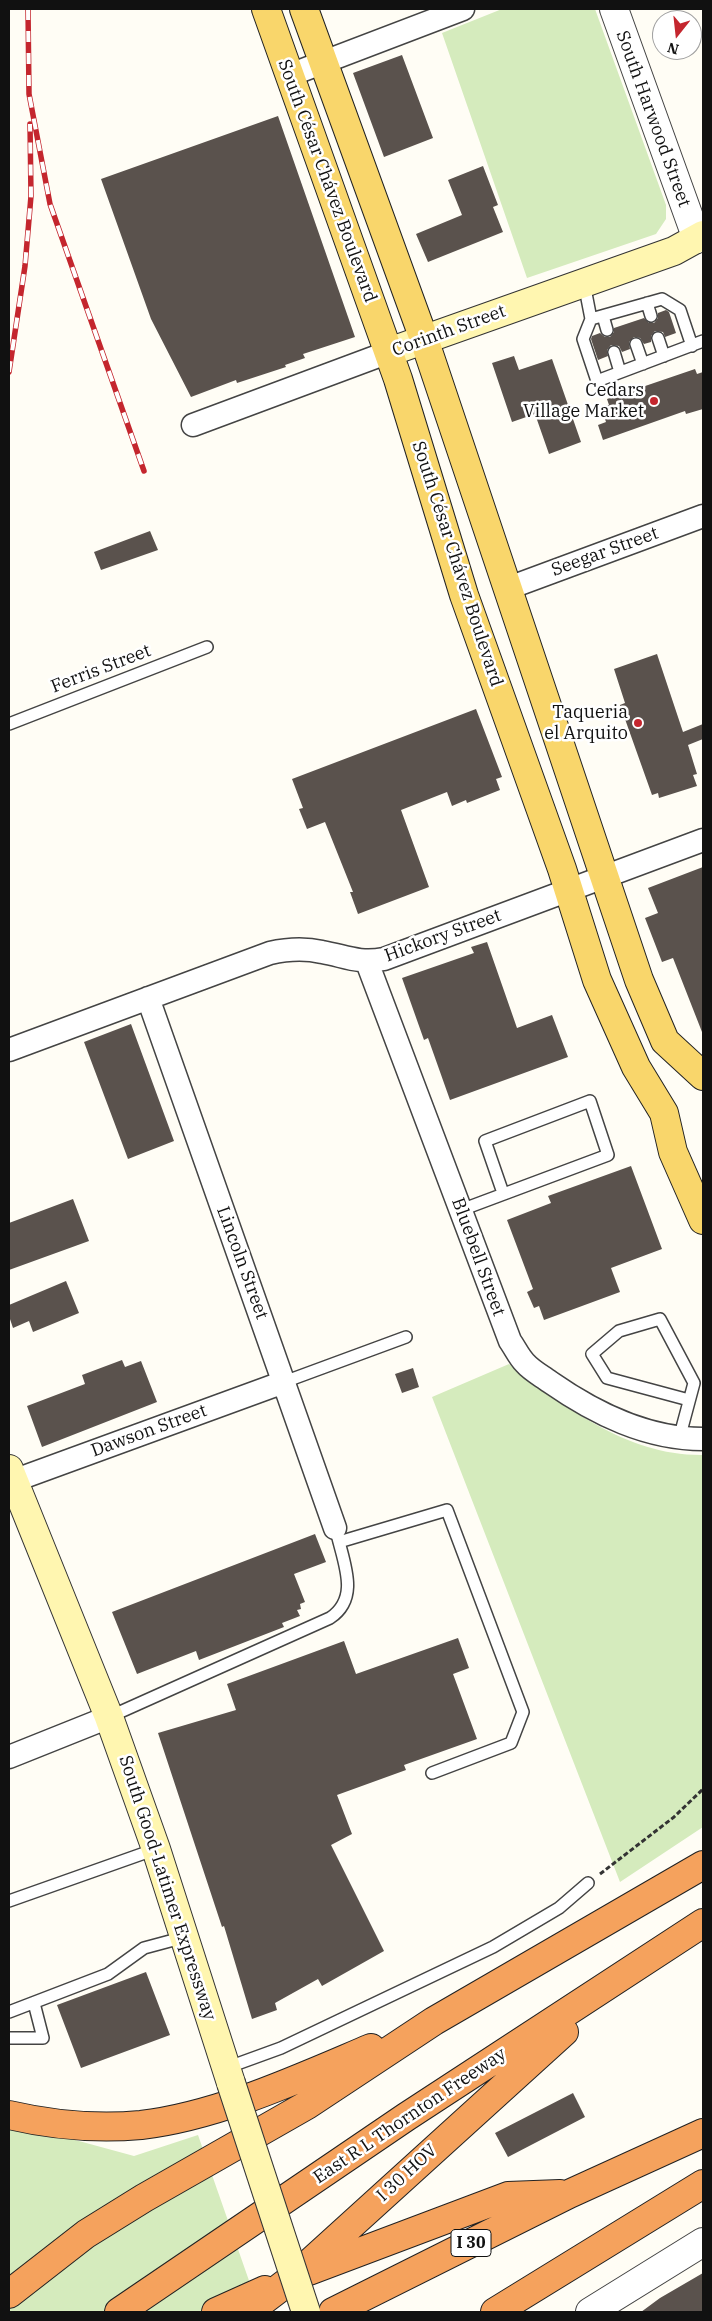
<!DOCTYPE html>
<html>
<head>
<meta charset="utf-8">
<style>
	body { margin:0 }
	#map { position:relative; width:712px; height:2321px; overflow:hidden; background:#fffdf5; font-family:"IBM Plex Serif",serif }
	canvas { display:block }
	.frame { position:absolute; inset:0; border:10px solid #111; pointer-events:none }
	.north { position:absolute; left:652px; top:10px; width:50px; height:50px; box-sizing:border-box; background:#fff; border:1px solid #a0a0a0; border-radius:50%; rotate:196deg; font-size:14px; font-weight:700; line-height:20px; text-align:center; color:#111 }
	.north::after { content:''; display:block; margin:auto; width:18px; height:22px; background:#c4262e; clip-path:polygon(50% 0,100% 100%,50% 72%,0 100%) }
</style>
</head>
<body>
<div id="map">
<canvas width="712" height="2321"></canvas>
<div class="frame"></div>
<div class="north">N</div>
</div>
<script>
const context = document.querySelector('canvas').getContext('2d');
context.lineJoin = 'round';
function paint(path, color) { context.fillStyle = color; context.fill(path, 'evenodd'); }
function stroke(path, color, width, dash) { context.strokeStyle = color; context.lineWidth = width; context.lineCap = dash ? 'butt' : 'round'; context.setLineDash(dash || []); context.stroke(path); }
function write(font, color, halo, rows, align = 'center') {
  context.font = font + ' "IBM Plex Serif",serif'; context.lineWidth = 5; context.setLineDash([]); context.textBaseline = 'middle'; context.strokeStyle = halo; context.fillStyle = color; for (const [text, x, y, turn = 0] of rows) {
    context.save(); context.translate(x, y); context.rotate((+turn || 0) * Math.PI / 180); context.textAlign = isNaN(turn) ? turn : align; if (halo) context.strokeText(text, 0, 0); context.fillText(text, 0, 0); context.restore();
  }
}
const green = new Path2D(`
	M502,9h93l71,196v14l-10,15 -129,44 -85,-245z
	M509,1364c57,43 118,92 194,91v372l-83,55 -188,-485z
	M9,2122l125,34 64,-21 62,177h-251z`);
const building = new Path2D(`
	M402,55l31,83 -49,19 -31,-84z
	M278,116l77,221 -52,17 2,4 -20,7 1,2 -49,16 -1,-3 -45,17 -40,-78 -50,-140z
	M483,166l15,39 -5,2 10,25 -75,30 -12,-28 46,-19 -14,-35z
	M666,310l3,2 7,21 -11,4 -2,-5 -8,-1 -4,5v6l-7,2 -4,-6 -6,-1 -5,5 1,7 -8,3 -3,-6 -8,-1 -4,5 1,6 -10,4 -7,-21 1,-3 8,-3 5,4h5l4,-5v-4l30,-10 5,5h5l4,-5v-5z
	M514,356l5,14 33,-11 29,83 -32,12 -14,-40 -23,8 -20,-59z
	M695,369l2,5 6,-2v37l-17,5 -1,-3 -82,29 -5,-15 8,-3 -5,-15 8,-2 -2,-6z
	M150,531l8,19 -57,20 -7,-18z
	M657,654l26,78 20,-8v15l-15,6 9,29 -4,1 4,11 -38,12 -1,-5 -6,2 -32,-90 5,-2 -11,-34z
	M476,709l26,68 -6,2 4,11 -33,13 -1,-3 -14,6 -5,-14 -46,18 28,77 -71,27 -8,-22h3l-28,-70 -18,7 -8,-20 4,-1 -11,-29z
	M703,867v165h-1l-29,-74 -11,4 -17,-44 13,-5 -10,-25z
	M487,942l30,86 35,-13 16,42 -118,43 -22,-62 -4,2 -22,-62 72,-25 -3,-6z
	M131,1024l43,117 -46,18 -44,-117z
	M631,1166l31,83 -51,19 9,24 -76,28 -5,-14 -5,2 -7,-16 6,-3 -26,-69 44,-17 -3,-7z
	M73,1199l16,42 -80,29v-47z
	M66,1281l13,32 -46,19 -4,-11 -16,7 -4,-12v-11z
	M122,1360l3,7 16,-6 16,41 -115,45 -15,-41 58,-22 -3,-9z
	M413,1368l6,19 -17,6 -7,-19z
	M315,1534l11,28 -32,12 11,28 -5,2 1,5 -4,1 3,6 -18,7 2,4 -85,33 -3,-9 -59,23 -25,-62z
	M458,1638l11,30 -16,6 24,65 -73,26 2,5 -69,25 15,39 -21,11 53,106 -62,35 -4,-7 -43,24 2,7 -25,9 -28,-93 -2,1 -64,-194 78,-23 -9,-26 117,-43 12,33z
	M146,1972l24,63 -89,33 -24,-63z
	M573,2093l12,24 -77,40 -13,-24z
	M703,2273v39h-62l19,-14z`);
const path = new Path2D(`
	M600,1874l74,-57 29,-28`);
const service = new Path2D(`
	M584,283l7,36 -8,20 14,42 106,-40
	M647,303l4,13
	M603,316l4,14
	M591,319l71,-20 18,11 12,36
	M658,338l6,18
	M636,344l7,20
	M614,352l6,20
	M9,724l198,-77
	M461,1210l147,-55 -18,-54 -105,40 18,52
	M284,1382l122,-45
	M679,1439c5,-18 10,-37 15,-56l-34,-64 -41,12 -27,23 15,24 82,22
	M339,1542l108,-32 76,202 -12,31 -79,30
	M109,1717l221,-99c30,-20 14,-54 7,-84
	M9,1901l147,-52
	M9,2012l99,-38 36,-26 41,-11
	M9,2038h34l-9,-35
	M226,2068l55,-20 212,-101 66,-39 29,-25`);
const minor = new Path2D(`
	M290,75l173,-66
	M193,425l196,-73
	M506,589l197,-73
	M367,962l143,379c5,7 9,16 15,22 7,8 17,13 25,19 46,32 97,57 153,57
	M148,998l187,530
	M9,1050l261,-97c18,-4 34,-5 52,-1 23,4 37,12 62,7l319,-119
	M13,1481l271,-99
	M9,1757l100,-40`);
const tertiary = new Path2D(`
	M614,9l83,230
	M590,2312l113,-70`);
const secondary = new Path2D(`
	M389,352l285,-101 29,-16
	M9,1469l100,248 47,132 75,234`);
const primary = new Path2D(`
	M266,9l132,370 66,216 98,274 35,111 39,87 28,46 9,39 30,68
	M304,9l120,330 215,641 26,61 38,35`);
const motorway = new Path2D(`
	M9,2115c43,10 88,14 132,10 77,-9 159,-47 230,-77
	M309,2271l199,-75 52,-2
	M9,2294l77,-60 58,-36 163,-93 127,-84 269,-156
	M119,2312l287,-195 297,-194
	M216,2312l49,-22
	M248,2312l46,-35 270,-245
	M333,2312l236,-118 134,-61
	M495,2312l208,-128`);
const rail = new Path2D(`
	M28,9l1,85 21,110 94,267
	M9,372l16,-106 6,-70 -1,-72`);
const secondaryBridge = new Path2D(`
	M231,2083l75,229`);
const markers = [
	[654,401,5,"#c4262e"],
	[638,723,5,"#c4262e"]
];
const shields = [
	[471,2243,40]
];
const shieldNames = [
	["I 30",471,2243]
];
const streetNames = [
	["South Harwood Street",653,119,70],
	["South César Chávez Boulevard",327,181,70],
	["Corinth Street",449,331,-20],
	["Seegar Street",605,552,-20],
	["South César Chávez Boulevard",457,564,72],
	["Ferris Street",101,669,-21],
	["Hickory Street",443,936,-20],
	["Bluebell Street",478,1257,70],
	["Lincoln Street",242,1263,70],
	["Dawson Street",149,1431,-20],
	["South Good-Latimer Expressway",167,1888,72],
	["East R L Thornton Freeway",410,2116,-34],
	["I 30 HOV",407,2173,-43]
];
const poiNames = [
	["Cedars",644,391],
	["Village Market",644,412],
	["Taqueria",628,713],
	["el Arquito",628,734]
];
paint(green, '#d5ebbd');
paint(building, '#5a524d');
stroke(service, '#444', 14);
stroke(minor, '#444', 25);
stroke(tertiary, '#444', 30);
stroke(secondary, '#333', 30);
stroke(primary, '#222', 30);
stroke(motorway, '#222', 30);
stroke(path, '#333', 3, [5, 2.5]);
stroke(service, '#fff', 11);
stroke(minor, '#fff', 22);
stroke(tertiary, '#fff', 28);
stroke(secondary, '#fff6b0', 28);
stroke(primary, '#f9d66b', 28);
stroke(motorway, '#f5a25d', 28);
stroke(rail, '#c4262e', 5.5);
stroke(rail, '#fff', 4, [11]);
stroke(secondaryBridge, '#333', 30, []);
stroke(secondaryBridge, '#fff6b0', 28);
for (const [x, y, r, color] of markers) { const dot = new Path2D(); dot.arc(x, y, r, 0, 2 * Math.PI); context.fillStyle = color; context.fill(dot); stroke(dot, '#fff', 2); }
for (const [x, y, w] of shields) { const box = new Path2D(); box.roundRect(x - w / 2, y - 13.5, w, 27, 4); context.fillStyle = '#fff'; context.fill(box); stroke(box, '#111', 1); }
write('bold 16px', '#111', null, shieldNames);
write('18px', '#111', '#fff', streetNames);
write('18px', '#111', '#fff', poiNames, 'right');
</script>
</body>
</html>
